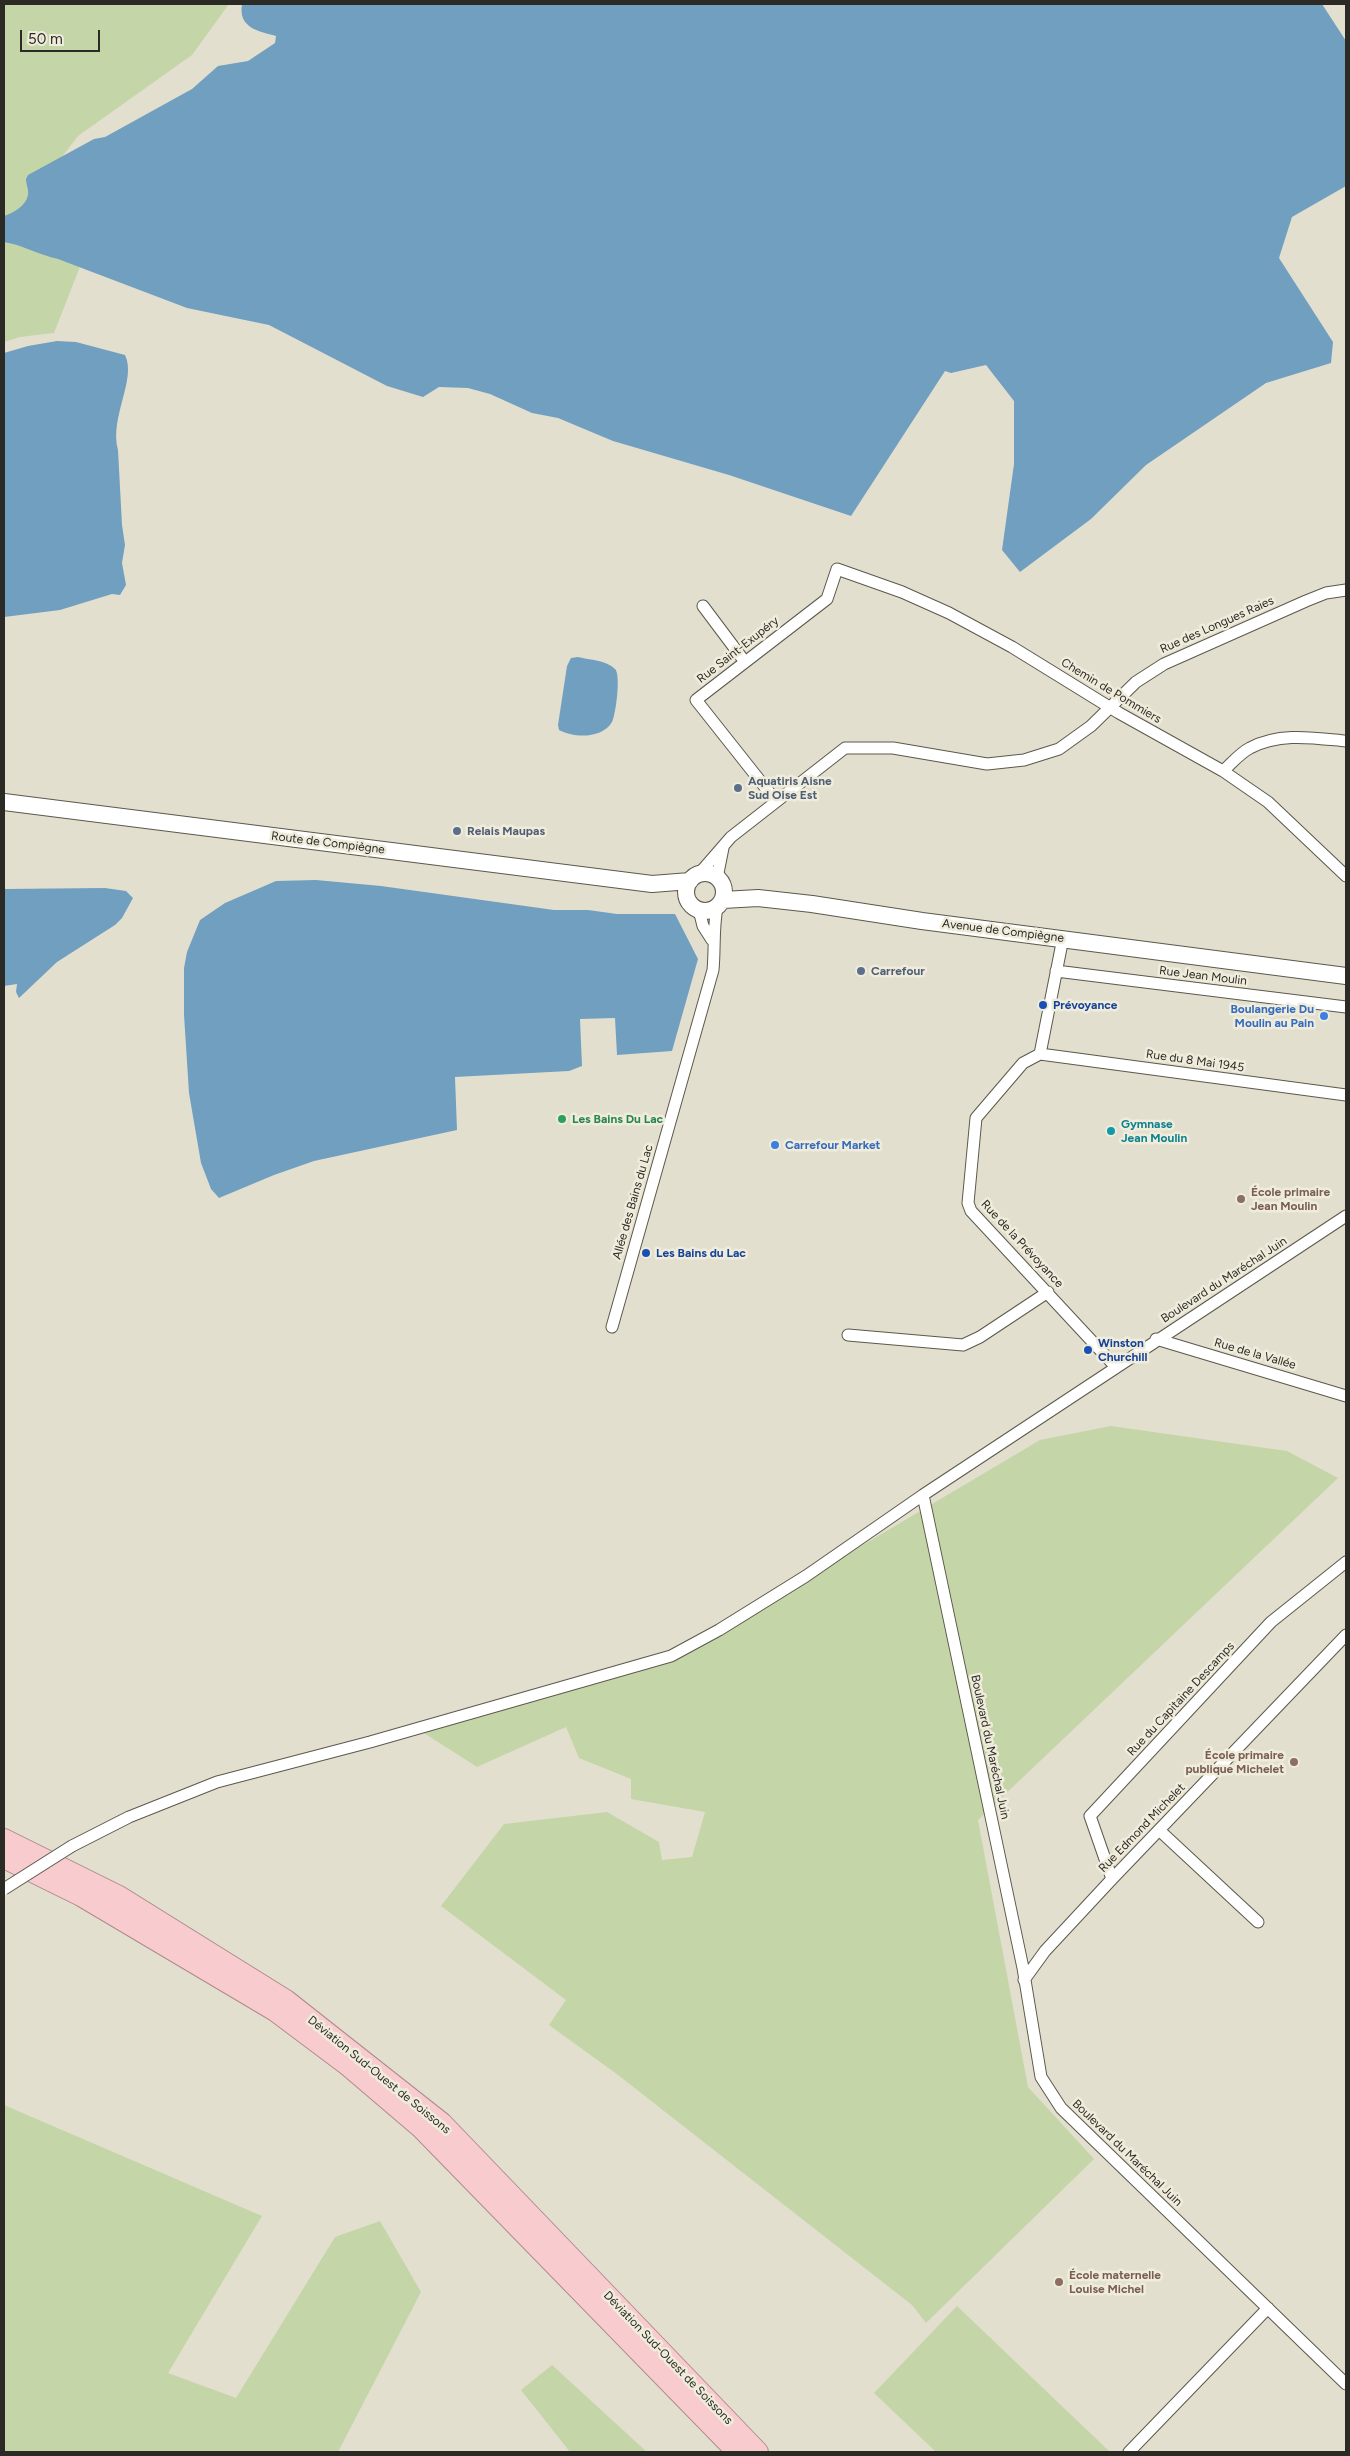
<!DOCTYPE html>
<html>
<head>
<meta charset="utf-8">
<style>
	body { margin:0 }
	#map { position:relative; width:1350px; height:2456px; overflow:hidden; background:#e3dfcf; font-family:Figtree,sans-serif }
	canvas { display:block }
	.frame { position:absolute; inset:0; border:5px solid #2c2a25; pointer-events:none }
	.scale { position:absolute; left:20px; top:30px; width:80px; height:22px; box-sizing:border-box; border:2px solid #2c2a25; border-top:0; padding-left:6px; font-size:15px; line-height:18px; white-space:nowrap; color:#2c2a25; -webkit-text-stroke:4px #f0ecdc; paint-order:stroke }
</style>
</head>
<body>
<div id="map">
<canvas width="1350" height="2456"></canvas>
<div class="frame"></div>
<div class="scale">50 m</div>
</div>
<script>
const context = document.querySelector('canvas').getContext('2d');
context.lineJoin = 'round';
function paint(path, color) { context.fillStyle = color; context.fill(path, 'evenodd'); }
function stroke(path, color, width, dash) { context.strokeStyle = color; context.lineWidth = width; context.lineCap = dash ? 'butt' : 'round'; context.setLineDash(dash || []); context.stroke(path); }
function write(font, color, halo, rows, align = 'center') {
  context.font = font + ' Figtree,sans-serif'; context.lineWidth = 5; context.setLineDash([]); context.textBaseline = 'middle'; context.strokeStyle = halo; context.fillStyle = color; for (const [text, x, y, turn = 0] of rows) {
    context.save(); context.translate(x, y); context.rotate((+turn || 0) * Math.PI / 180); context.textAlign = isNaN(turn) ? turn : align; if (halo) context.strokeText(text, 0, 0); context.fillText(text, 0, 0); context.restore();
  }
}
const green = new Path2D(`
	M4,4h225l-37,51 -114,81 -72,94 75,34 -27,69 -34,4 -16,5z
	M1111,1426l176,25 51,27 -360,342 50,267 66,72 -168,164 -14,-18 -294,-230 -69,-50 17,-25 -125,-94 63,-82 103,-12 52,30 3,18 30,-3 13,-45 -74,-13v-20l-52,-21 -13,-31 -89,40 -53,-34 235,-67 381,-226z
	M4,2105l258,111 -94,157 68,25 99,-161 45,-16 41,71 -83,160h-334z
	M957,2306l152,145 -1,1h-172l-62,-59z
	M552,2365l95,87h-77l-49,-62z`);
const water = new Path2D(`
	M242,4h1080l24,37v145l-54,31 -13,41 54,84 -2,21 -65,20 -120,82 -55,54 -71,53 -18,-22 12,-86v-63l-28,-36 -35,8 -6,-2 -94,145 -122,-41 -116,-34 -55,-23 -26,-5 -42,-19 -22,-6 -29,-1 -16,10 -36,-11 -118,-61 -82,-17 -129,-49c-19,-4 -35,-14 -54,-17v-26c9,-3 22,-10 24,-21 1,-5 -2,-11 -2,-16l2,-4 66,-36 11,-2 87,-48 26,-23 30,-5 27,-18 1,-7c-18,-5 -38,-8 -34,-32z
	M57,341l19,1 49,13c12,24 -16,63 -7,95l4,75 3,20 -3,18 4,22 -6,10 -8,-1 -52,16 -56,7v-264l24,-7z
	M578,657c12,3 28,3 37,12 6,5 1,45 -3,53 -10,17 -38,16 -53,8l-1,-5 9,-59 4,-8z
	M316,880l65,6 173,24h34l29,4h58l23,45 -26,92 -55,4 -2,-37 -35,1 2,47 -13,5 -114,6 2,53 -143,31 -40,14 -55,23 -8,-9 -10,-26 -12,-70 -5,-78v-47l3,-16 13,-32 25,-17 51,-22z
	M105,888l21,3 7,7 -11,20 -7,7 -58,37 -38,36 -3,-6 1,-8 -13,2v-97z`);
const minor = new Path2D(`
	M703,606l42,56
	M1223,771c8,-7 17,-18 27,-23 30,-16 64,-10 96,-7
	M776,801l-80,-101 131,-101 10,-30 65,23 47,21 63,34 107,66 104,58 45,31 78,74
	M698,875l33,-38 114,-89h48l94,16 37,-4 35,-11 32,-23 45,-44 28,-18 142,-63 20,-8 20,-3
	M717,878l6,-30
	M699,910l4,16 9,14
	M1063,938l-23,116 -17,9 -47,55 -8,85 3,8 144,155
	M1056,971l290,36
	M1040,1054l306,41
	M1346,1216l-423,279 100,473 18,109 20,31 285,276
	M612,1327l101,-357c2,-21 0,-41 4,-63
	M848,1335l115,10 17,-8 68,-45
	M1156,1339l190,57
	M1159,1830l99,92
	M72,1846l57,-29 88,-35 153,-40 301,-86 48,-26 87,-54 117,-81
	M1112,1879l-22,-63 181,-194 75,-60
	M1024,1980l21,-29 67,-72 234,-244
	M1129,2452l139,-144`);
const secondary = new Path2D(`
	M4,802l648,82 38,-3
	M686 892a19 19 0 1 1 38 0a19 19 0 1 1-38 0Z
	M723,900l35,-2 54,6 110,17 424,55`);
const trunk = new Path2D(`
	M4,1839l115,57 167,104 156,123 316,329
	M4,1858l77,38 194,115 72,54 75,64 315,323`);
const minorBridge = new Path2D(`
	M4,1889l68,-43`);
const markers = [
	[738,788,5,"#5c6f8a"],
	[457,831,5,"#5c6f8a"],
	[861,971,5,"#5c6f8a"],
	[1043,1005,5,"#1a4fb4"],
	[1324,1016,5,"#3f7fe0"],
	[562,1119,5,"#2e9e5b"],
	[1111,1131,5,"#0f9aa8"],
	[775,1145,5,"#3f7fe0"],
	[1241,1199,5,"#8d6e63"],
	[646,1253,5,"#1a4fb4"],
	[1088,1350,5,"#1a4fb4"],
	[1294,1762,5,"#8d6e63"],
	[1059,2282,5,"#8d6e63"]
];
const streetNames = [
	["Rue des Longues Raies",1217,625,-24],
	["Rue Saint-Exupéry",738,650,-38],
	["Chemin de Pommiers",1111,691,31],
	["Route de Compiègne",328,843,7],
	["Avenue de Compiègne",1003,931,7],
	["Rue Jean Moulin",1203,976,7],
	["Rue du 8 Mai 1945",1195,1061,8],
	["Allée des Bains du Lac",633,1202,-74],
	["Rue de la Prévoyance",1022,1244,47],
	["Boulevard du Maréchal Juin",1224,1280,-33],
	["Rue de la Vallée",1255,1354,16],
	["Rue du Capitaine Descamps",1181,1699,-47],
	["Boulevard du Maréchal Juin",990,1747,78],
	["Rue Edmond Michelet",1142,1828,-46],
	["Déviation Sud-Ouest de Soissons",379,2075,39],
	["Boulevard du Maréchal Juin",1127,2153,44],
	["Déviation Sud-Ouest de Soissons",668,2358,46]
];
const serviceNames = [
	["Aquatiris Aisne",748,781],
	["Sud Oise Est",748,795],
	["Relais Maupas",467,831],
	["Carrefour",871,971]
];
const transitNames = [
	["Prévoyance",1053,1005],
	["Les Bains du Lac",656,1253],
	["Winston",1098,1343],
	["Churchill",1098,1357]
];
const shopNames = [
	["Boulangerie Du",1314,1009],
	["Moulin au Pain",1314,1023],
	["Carrefour Market",785,1145,"left"]
];
const leisureNames = [
	["Les Bains Du Lac",572,1119]
];
const cultureNames = [
	["Gymnase",1121,1124],
	["Jean Moulin",1121,1138]
];
const educationNames = [
	["École primaire",1251,1192],
	["Jean Moulin",1251,1206],
	["École primaire",1284,1755,"right"],
	["publique Michelet",1284,1769,"right"],
	["École maternelle",1069,2275],
	["Louise Michel",1069,2289]
];
paint(green, '#c4d5a8');
paint(water, '#719fc0');
stroke(minor, '#5c584b', 13);
stroke(secondary, '#5c584b', 18);
stroke(trunk, '#b08a8c', 22);
stroke(minor, '#fff', 11);
stroke(secondary, '#fff', 16);
stroke(trunk, '#f8cbcf', 20);
stroke(minorBridge, '#5c584b', 13, []);
stroke(minorBridge, '#fff', 11);
for (const [x, y, r, color] of markers) { const dot = new Path2D(); dot.arc(x, y, r, 0, 2 * Math.PI); context.fillStyle = color; context.fill(dot); stroke(dot, '#f0ecdc', 2); }
write('12px', '#2c2a25', '#f0ecdc', streetNames);
write('bold 12px', '#4e5e75', '#f0ecdc', serviceNames, 'left');
write('bold 12px', '#164399', '#f0ecdc', transitNames, 'left');
write('bold 12px', '#366cbe', '#f0ecdc', shopNames, 'right');
write('bold 12px', '#27864d', '#f0ecdc', leisureNames, 'left');
write('bold 12px', '#0d838f', '#f0ecdc', cultureNames, 'left');
write('bold 12px', '#785e54', '#f0ecdc', educationNames, 'left');
</script>
</body>
</html>
